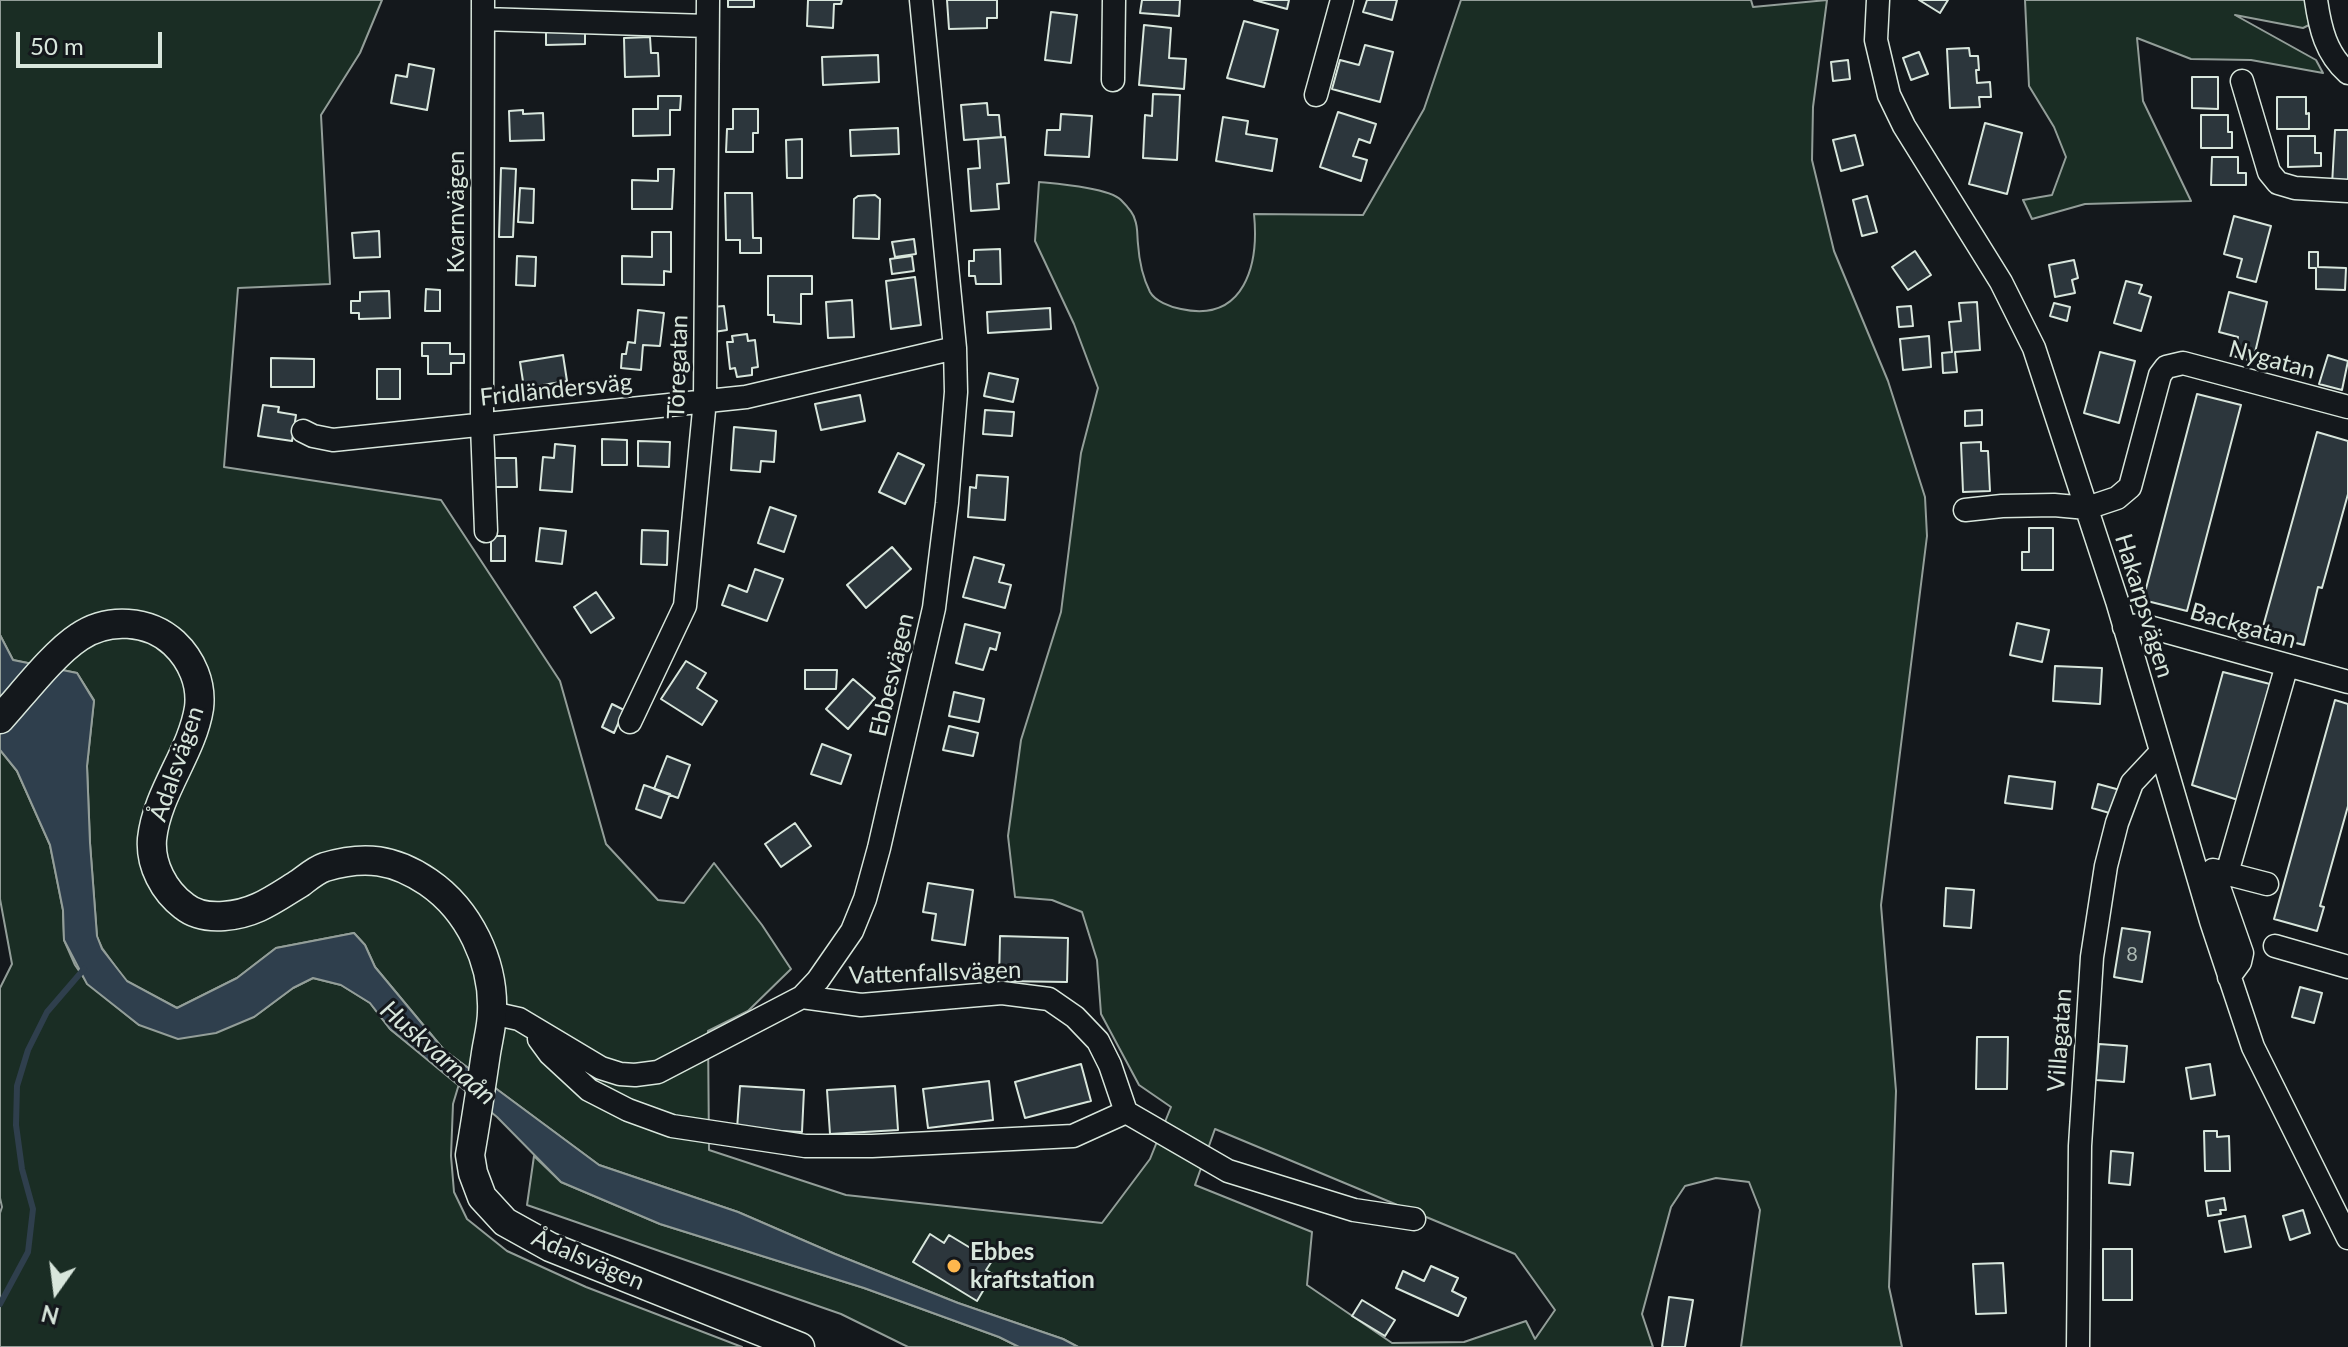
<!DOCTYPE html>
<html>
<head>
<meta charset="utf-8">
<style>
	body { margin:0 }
	#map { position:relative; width:2348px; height:1347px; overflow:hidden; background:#14181c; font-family:Lato,sans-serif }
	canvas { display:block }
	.north { position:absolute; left:16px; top:1251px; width:80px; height:80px; -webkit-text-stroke:6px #14181c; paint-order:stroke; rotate:194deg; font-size:22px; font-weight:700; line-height:32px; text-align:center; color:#d8e6dc }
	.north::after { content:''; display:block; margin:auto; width:28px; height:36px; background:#d8e6dc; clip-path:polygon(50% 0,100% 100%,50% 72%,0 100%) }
	.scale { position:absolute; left:16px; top:32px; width:146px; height:36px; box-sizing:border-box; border:4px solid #d8e6dc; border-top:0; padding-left:10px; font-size:24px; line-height:28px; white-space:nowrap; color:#d8e6dc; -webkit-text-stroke:6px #14181c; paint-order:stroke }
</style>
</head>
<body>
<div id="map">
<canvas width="2348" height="1347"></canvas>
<div class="north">N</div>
<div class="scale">50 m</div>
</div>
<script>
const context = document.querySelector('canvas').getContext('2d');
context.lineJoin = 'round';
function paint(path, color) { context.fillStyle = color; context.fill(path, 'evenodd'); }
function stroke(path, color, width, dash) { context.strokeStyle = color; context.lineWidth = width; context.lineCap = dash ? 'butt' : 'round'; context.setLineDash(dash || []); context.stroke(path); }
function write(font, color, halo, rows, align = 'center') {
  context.font = font + ' Lato,sans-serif'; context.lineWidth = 6; context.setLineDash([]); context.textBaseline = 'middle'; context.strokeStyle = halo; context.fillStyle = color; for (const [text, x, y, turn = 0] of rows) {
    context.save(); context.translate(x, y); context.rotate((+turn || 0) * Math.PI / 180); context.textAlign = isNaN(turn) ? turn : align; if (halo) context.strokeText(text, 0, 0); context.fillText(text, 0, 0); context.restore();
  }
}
const green = new Path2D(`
	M0,0h382l-22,53 -39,62 9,169 -92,4 -14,179 217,33 119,181 46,163 52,56 26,3 30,-40 48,62 29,44 -43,42 -40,20 1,119 137,45 256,28 48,-64 21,-52 -32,-22 -38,-71 -4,-54 -15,-48 -30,-12 -37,-3 -7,-61 13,-96 40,-128 20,-159 17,-65 -24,-64 -39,-83 4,-59c19,2 70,6 82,18 5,5 13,14 14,20 3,7 2,17 3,24 1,15 5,34 12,48 5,9 20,15 31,17 64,14 78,-45 73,-95l109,1 61,-106 37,-109h290l2,7 74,-7 -14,107 -1,53 22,91 54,130 37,116 2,39 -46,369 15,186 -7,196 13,60h-161l19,-137 -11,-28 -33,-4 -31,8 -14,21 -29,107 11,33h-575l-15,-8 -105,-36 -123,-49 -97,-42 -139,-47 -155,-115 -69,-83 -10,-22 -11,-12 -78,15 -39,30 -60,30 -51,-27 -24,-33 -5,-11 -7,-94 -3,-77 7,-66 -17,-27 -64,-13 -13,-25zM1215,1129l300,125 40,56 -20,29 -9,-18 -62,21 -72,1 -85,-58 5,-53 -117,-47z
	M2025,0h282l2,25 -6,3 -68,-13 81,45 7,13 -72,-13 -60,-1 -54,-21 6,63 48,100 -106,3 -53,15 -9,-19 29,-5 14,-38 -12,-30 -25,-41z
	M0,750l17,21 33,74 13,65 1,30 11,25 13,19 51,41 115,-8 39,-29 20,-10 28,7 29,18 20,26 69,55 -6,20 -2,52 3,36 13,27 40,32 79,36 156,60h-742v-134l2,-6 -2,-9v-210l12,-24 -12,-65z
	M534,1156l27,26 99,42 204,64 135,49 20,10h-111l-67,-33 -314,-109z`);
const water = new Path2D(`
	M0,635l13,25 64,13 17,28 -7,65 3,77 7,93 5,13 25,32 50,27 60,-30 39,-30 78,-15 11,12 10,22 69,83 155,115 139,47 97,42 123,49 105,36 15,8h-59l-20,-10 -135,-49 -204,-64 -99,-42 -64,-65 -107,-88 -20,-26 -29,-18 -28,-7 -20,10 -39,29 -38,16 -38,6 -39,-14 -52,-41 -23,-44 -1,-30 -13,-65 -33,-74 -17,-21z`);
const stream = new Path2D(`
	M0,1304l28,-52 5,-43 -11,-40 -6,-44 1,-39 11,-36 19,-38 37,-43`);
const building = new Path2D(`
	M728,0h26v7h-26z
	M808,0h34l-1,4h-7l-1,24 -26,-2z
	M947,0h50v18h-10v10l-38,1z
	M1142,0h38l-1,16 -39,-3z
	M1254,0h35l-2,9z
	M1367,0h30l-5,20 -29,-8z
	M1919,0h29l-8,13z
	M1051,12l26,3 -6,48 -26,-3z
	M1244,21l34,9 -14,57 -37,-9z
	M1144,25l27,3 -2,30 17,1 -2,30 -45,-4z
	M585,31v13l-39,1v-13z
	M650,37l1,16h7l1,23 -34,1 -1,-39z
	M1365,45l28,7 -13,50 -48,-13 8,-29 19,5z
	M1969,48l1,8h8l1,14h-3l1,13 13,-1 1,15h-12l1,10 -30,1 -3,-59z
	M1919,52l9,22 -17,6 -8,-22z
	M878,55l1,27 -56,3 -1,-28z
	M1848,60l2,19 -17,2 -2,-19z
	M409,64l25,5 -7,41 -36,-7 5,-28 11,2z
	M2192,77h26v32l-26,-1z
	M1153,94l27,1 -3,65 -34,-2 2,-43 7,1z
	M658,96h23l-1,14h-10v25l-37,1v-27h25z
	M2277,97h29v17l3,-1v16h-32z
	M987,103l1,12h11l2,22 -37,3 -3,-35z
	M733,109h25v24h-5v19h-27l1,-23h6z
	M523,110v4l20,-1 1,27 -34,1 -1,-30z
	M1338,112l38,12 -6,19 -11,-4 -6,17 14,4 -6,21 -41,-14z
	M1061,114l31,2 -3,41 -44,-2 2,-25h13z
	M2201,115h27v17h4v16h-31z
	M1223,117l25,4 -2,13 31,5 -5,32 -56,-10z
	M1985,123l37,10 -15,61 -38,-10z
	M898,128l1,26 -48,2 -1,-26z
	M2335,130h13v55h-16z
	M1855,135l8,30 -22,6 -8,-31z
	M2288,136h27v17h6v13l-33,1z
	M1005,137l4,46 -12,1 2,25 -28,2 -3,-42 12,-1 -2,-29z
	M802,139v39h-15l-1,-38z
	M2212,157h26v16h8v12h-35z
	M501,168l15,1 -3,68h-14z
	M658,169h16l-2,40h-40v-29l26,1z
	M520,188l14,1 -1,34 -15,-1z
	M725,193h27l1,45h8v15h-21v-13h-14z
	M875,195l5,4 -1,40 -26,-1 1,-39 4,-3z
	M1867,196l10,36 -15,4 -9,-36z
	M2234,216l37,10 -15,56 -19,-5 5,-18 -18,-5z
	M379,231l1,26 -26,1 -2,-25z
	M652,232h19v40l-7,-1v14l-42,-1v-28l30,1z
	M914,239l2,15 -21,3 -3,-15z
	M1000,249l1,35h-25l-1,-8h-6v-15h5v-11z
	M1915,251l16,24 -23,15 -16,-23z
	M2309,252h9v15l28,1 -1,22 -29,-1v-21h-7z
	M517,256l19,1 -1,29 -19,-1z
	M912,256l2,15 -22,3 -2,-15z
	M2074,260l4,18 -6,2 3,13 -20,4 -6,-32z
	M768,276h44v18h-11v30l-27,-2v-7h-6z
	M915,277l6,48 -30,4 -5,-48z
	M2126,281l16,4 -3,8 12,4 -10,34 -27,-8z
	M426,289l14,1v21h-15z
	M389,291l1,27 -31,1v-6h-8v-12h9v-9z
	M2229,292l38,10 -14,59 -20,-5 5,-19 -19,-5z
	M852,300l2,37 -26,1 -2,-36z
	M1977,302l3,48 -25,2 2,20 -14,1 -1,-20 10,-1 -3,-30 12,-1 -2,-18z
	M2054,303l16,4 -3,14 -17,-5z
	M724,306l3,24 -13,2 -3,-25z
	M1911,306l2,20 -14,1 -2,-20z
	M1050,308l1,21 -63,4 -1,-21z
	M638,310l26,3 -4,33 -17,-1 -2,25 -20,-2 1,-14h4l2,-12 7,1z
	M747,334l1,7 7,-1 3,27 -6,1v7l-15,2 -2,-9 -5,1 -3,-27h6l-1,-6z
	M1929,336l2,31 -28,3 -3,-31z
	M422,343h28v11h14v9h-13v11h-23v-18h-6z
	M2100,352l35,9 -16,62 -35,-10z
	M563,355l4,26 -43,7 -4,-26z
	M2328,355l20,6 -6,29 -23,-6z
	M271,358l43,1v28h-43z
	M377,369h23v30h-23z
	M989,373l29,6 -5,23 -29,-6z
	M2197,394l44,11 -54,206 -44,-11z
	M860,395l5,26 -44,9 -6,-26z
	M263,405l16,2 -1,5 18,3 -4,26 -34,-5z
	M985,410l29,2 -2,24 -29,-2z
	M1982,410v15l-17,1v-15z
	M734,427l42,4 -2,31 -13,-1 -1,11 -29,-2z
	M2317,432l31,9v53l-26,94 -4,-1 -14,58 -43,-11z
	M602,439l25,1v25h-25z
	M638,441l32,1 -1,25 -31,-1z
	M1981,442v9h7l2,40 -27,1 -2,-49z
	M555,444l20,2 -3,46 -32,-2 3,-33 11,1z
	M898,453l26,12 -19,39 -26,-12z
	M491,458h25l1,29h-25z
	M977,475l31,2 -3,43 -37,-3 2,-30 6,1z
	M770,507l26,9 -12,36 -26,-9z
	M540,528l26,3 -4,33 -26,-3z
	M2029,528h24v42h-31v-18h7z
	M642,530l26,1 -1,34 -26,-1z
	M491,536h14v25h-14z
	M892,547l19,22 -45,39 -19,-23z
	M974,557l30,8 -5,17 12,3 -6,23 -42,-11z
	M755,569l28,10 -16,42 -45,-16 7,-20 18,7z
	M596,592l18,26 -23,15 -17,-26z
	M2017,623l32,7 -7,32 -32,-7z
	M965,624l35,9 -4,17 -6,-2 -7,22 -27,-7z
	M686,661l20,12 -9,15 20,13 -15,24 -41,-26z
	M2055,666l47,2 -2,36 -47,-3z
	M805,670h32l-1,19h-31z
	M2223,672l47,12 -32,116 -46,-15z
	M853,679l22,19 -27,31 -22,-20z
	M954,692l30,7 -5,23 -30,-6z
	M2335,700l13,4v102l-28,100 4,1 -7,24 -43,-12z
	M612,704l12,6 -10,23 -12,-6z
	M949,726l29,7 -5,23 -30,-6z
	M822,744l29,11 -10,29 -30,-10z
	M667,756l23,9 -12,33 -24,-9z
	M2009,776l46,6 -3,27 -47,-6z
	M2098,784l22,6 -7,24 -21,-6z
	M644,785l26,9 -9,24 -25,-9z
	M795,823l16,23 -30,21 -16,-23z
	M928,883l45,7 -8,55 -33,-5 4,-26 -13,-2z
	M1946,888l28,2 -3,38 -27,-2z
	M2122,928l28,4 -8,50 -28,-5z
	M1000,936l68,2 -1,44 -68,-1z
	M2300,987l22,6 -8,30 -22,-6z
	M1977,1037h31l-1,52h-31z
	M2099,1044l28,2 -3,36 -28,-2z
	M1081,1064l10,37 -66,17 -10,-36z
	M2210,1064l5,31 -24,4 -5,-31z
	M989,1081l4,39 -65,8 -5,-39z
	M740,1086l64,4 -2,42 -65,-3z
	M895,1086l3,44 -68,4 -3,-44z
	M2204,1131h13v6l12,-1 1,35h-25z
	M2111,1151l22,2 -3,32 -21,-2z
	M2224,1198l2,12h-6l1,4 -13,2 -2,-15z
	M2303,1210l7,23 -20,7 -7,-24z
	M2245,1216l6,31 -26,5 -6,-31z
	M930,1234l14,9 5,-8 43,26 -6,9 7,4 -16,27 -64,-39z
	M2103,1249h29v51h-29z
	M2003,1263l3,50 -30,1 -3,-50z
	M1431,1266l27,12 -6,13 14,7 -8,18 -62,-28 7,-17 21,10z
	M1669,1297l24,3 -8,47h-23z
	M1362,1300l33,20 -10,16 -33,-20z`);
const minor = new Path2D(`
	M483,0l-1,425 4,106
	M1878,0l-2,40 13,55 15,31 97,156 33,66 83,253 94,320 42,126 95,191
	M2316,0c4,28 10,54 32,73
	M483,19l224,7
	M1113,80l1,-80
	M2242,81l27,91 9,11 17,5 53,3
	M1316,95l26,-95
	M303,431l10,5 20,4 413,-43 209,-49
	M1965,510l37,-4 52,-1 33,3 30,-10 13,-11 30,-112 6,-8 17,-4 165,44
	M2124,627l18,-2 206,57
	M630,722l55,-116 20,-206 3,-400
	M2227,873l60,-208
	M2275,946l73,21
	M2229,977l11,-15 2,-9 -29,-83 54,14
	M802,997l59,8 141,-12 47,6 26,18 23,24 12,24 16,47 102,59 126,39 60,9
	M492,1013l27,6 82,49 19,6 15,1 23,-3 144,-75 16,-17 34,-49 13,-32 14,-51 55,-240 13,-105 9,-111 -1,-44 -34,-348
	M539,1039l11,15 39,36 39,20 44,16 133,20h67l201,-10 53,-24
	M2078,1347l2,-201 12,-189 14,-91 11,-43 15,-40 29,-31`);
const major = new Path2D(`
	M0,719c22,-24 53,-65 79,-82 29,-20 70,-17 95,6 18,17 28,41 25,65 -7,45 -42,84 -47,131 -2,26 12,52 32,67 11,9 27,11 40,10 31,-2 50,-17 76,-33 8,-6 16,-13 25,-16 40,-12 69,-8 103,15 41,28 66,80 64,130 0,13 -4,28 -6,41 -5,34 -10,68 -16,102l3,18 9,24 23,25 45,25 250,100`);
const markers = [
	[954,1266,8,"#ffb74d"]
];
const numberNames = [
	["8",2132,955]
];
const streetNames = [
	["Kvarnvägen",456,212,-90],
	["Nygatan",2272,360,15],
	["Töregatan",678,367,-88],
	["Fridländersväg",556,390,-6],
	["Hakarpsvägen",2144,606,73],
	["Backgatan",2243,626,16],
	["Ebbesvägen",892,675,-77],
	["Ådalsvägen",177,764,-71],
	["Vattenfallsvägen",935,973,-2],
	["Villagatan",2060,1040,-86],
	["Ådalsvägen",588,1260,23]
];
const poiNames = [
	["Ebbes",970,1252],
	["kraftstation",970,1280]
];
const waterNames = [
	["Huskvarnaån",438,1053,41]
];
paint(green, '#1a2d24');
stroke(green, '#939e99', 2);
paint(water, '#2f3f4d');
stroke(water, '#939e99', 2);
stroke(stream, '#2f3f4d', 6);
paint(building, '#2c363c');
stroke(building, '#d8e6dc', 2);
stroke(minor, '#d8e6dc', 25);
stroke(major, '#d8e6dc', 31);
stroke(minor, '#14181c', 22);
stroke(major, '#14181c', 28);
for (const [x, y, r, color] of markers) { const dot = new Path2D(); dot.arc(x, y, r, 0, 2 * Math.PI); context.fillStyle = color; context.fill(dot); stroke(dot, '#14181c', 3); }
write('20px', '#adbab4', null, numberNames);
write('24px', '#d8e6dc', '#14181c', streetNames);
write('bold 24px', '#d8e6dc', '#14181c', poiNames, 'left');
write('italic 26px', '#d8e6dc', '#14181c', waterNames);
</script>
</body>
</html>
